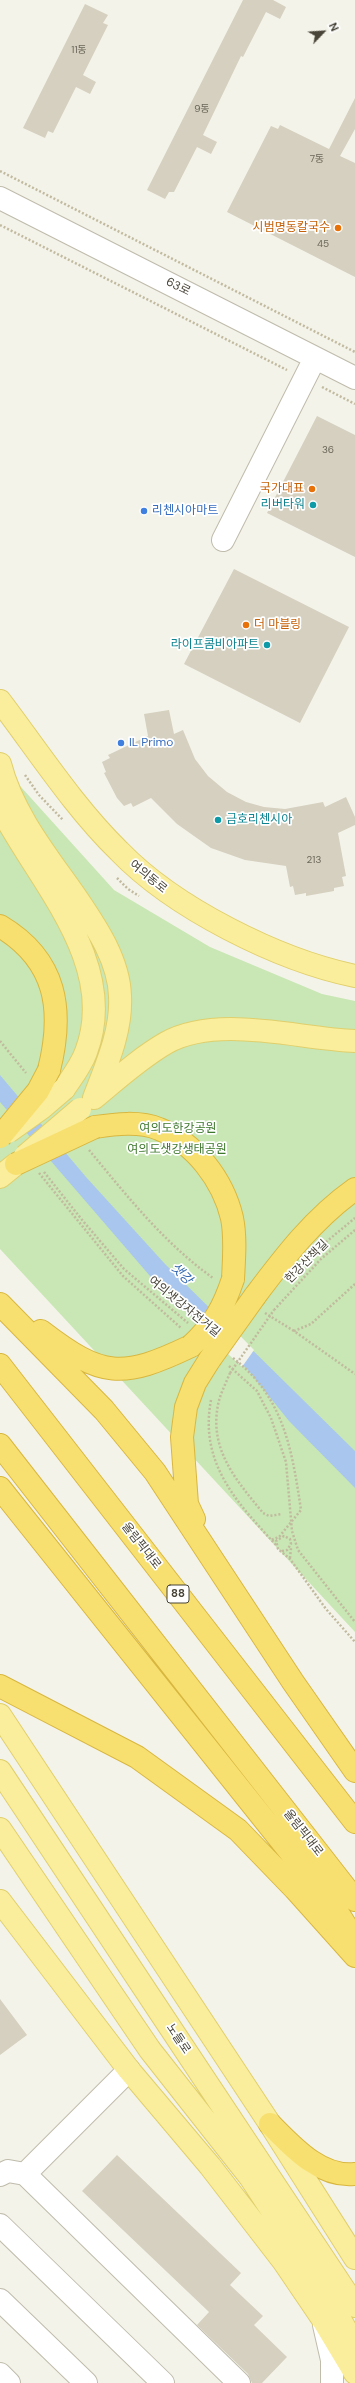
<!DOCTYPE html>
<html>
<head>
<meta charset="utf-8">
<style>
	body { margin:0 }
	#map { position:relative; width:355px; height:2383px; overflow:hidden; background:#f4f3ea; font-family:"DM Sans",sans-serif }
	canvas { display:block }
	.north { position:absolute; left:303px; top:12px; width:40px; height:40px; -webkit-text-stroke:3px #fff; paint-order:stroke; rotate:65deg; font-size:11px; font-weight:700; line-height:16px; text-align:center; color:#484438 }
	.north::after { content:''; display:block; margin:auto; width:14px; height:18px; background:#484438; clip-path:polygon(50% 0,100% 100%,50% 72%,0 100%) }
</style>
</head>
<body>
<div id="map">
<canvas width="355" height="2383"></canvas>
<div class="north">N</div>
</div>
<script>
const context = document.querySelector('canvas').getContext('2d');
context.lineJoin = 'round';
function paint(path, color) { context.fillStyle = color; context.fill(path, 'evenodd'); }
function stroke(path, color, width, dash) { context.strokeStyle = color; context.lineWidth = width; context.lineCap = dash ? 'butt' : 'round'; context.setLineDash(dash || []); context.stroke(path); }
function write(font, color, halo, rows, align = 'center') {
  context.font = font + ' "DM Sans","Noto Sans KR",sans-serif'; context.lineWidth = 3.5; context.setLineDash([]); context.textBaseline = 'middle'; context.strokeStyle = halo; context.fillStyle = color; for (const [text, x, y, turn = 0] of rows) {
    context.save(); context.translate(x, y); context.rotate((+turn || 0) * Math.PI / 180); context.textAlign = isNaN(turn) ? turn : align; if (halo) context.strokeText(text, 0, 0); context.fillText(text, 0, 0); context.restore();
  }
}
const green = new Path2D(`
	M0,757l21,30 93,103 96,57 112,47 33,7v631l-355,-383z`);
const water = new Path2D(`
	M0,1075l86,102 79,87 190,187v37l-66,-67 -41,-51 -92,-87 -156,-181z`);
const pier = new Path2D(`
	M211,1306l43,44 -12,17 -44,-41z`);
const building = new Path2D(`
	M243,0h30l13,7 -6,12 -14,-7 -23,45 -2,-1 -38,79 14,7 -6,12 -14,-7 -23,45h-5l-4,7 -18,-9z
	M85,4l23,11 -5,8 5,2 -25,50 13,7 -6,12 -14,-7 -23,46 -5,-2 -3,7 -22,-10z
	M355,98v31l-15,27 15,7v114l-128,-65 44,-86 7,3 2,-4 49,24z
	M317,416l38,19v122l-88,-44z
	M234,569l115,58 -49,96 -116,-59z
	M169,710l5,24 9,-4 12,29 13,17 19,16 19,10 18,5 21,2 38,-7 2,5 21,-10 9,20v8l-17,8 8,43 -4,1 2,9 -10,2v3l-28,5v-3l-11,2 -2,-9 -3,1 -4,-21 -41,-6 -34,-12 -34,-24 -26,-26 -18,9 -2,-4 -7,3 -7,-8 -13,-25 2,-1 -4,-10 8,-4 -2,-3 40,-19 -4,-22z
	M0,1999l27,36 -27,20z
	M117,2155l124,118 -11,12 33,31 -9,9 33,32 -25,26h-10l-4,-9 -51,-49 12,-13 -127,-121z`);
const path = new Path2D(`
	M0,171l355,181
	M0,225l287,145
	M322,387l33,17
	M25,775l14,20 24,25
	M117,878l11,11 11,7
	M0,1041l26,32
	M89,1150c38,46 75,93 124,128
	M44,1172l39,49 41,48 64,54
	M39,1173l84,103 58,52
	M326,1242l29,-24
	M355,1284l-44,40 -17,7 61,43
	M274,1310l47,-51 34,-29
	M265,1313l29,18
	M233,1358c51,39 59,92 68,152l-22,27 -8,3
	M229,1366l28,25 14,27 15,44 6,69 6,19 57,72
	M230,1373c-4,10 -10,21 -12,32 -9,45 19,76 45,108l6,3 13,-2
	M211,1400c-12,63 26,103 66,146
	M282,1551l5,-1 4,-6 -1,-5 -6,-3 -8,5 2,8 12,10 36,50 29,33
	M290,1558l1,-10`);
const minor = new Path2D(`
	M0,198l355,180
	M223,540l92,-182
	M25,2174l104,-104
	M0,2175l8,-4 17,3 214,209
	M0,2225l163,158
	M0,2300l86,83
	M324,2325l8,35v23
	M0,2374l9,9`);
const major = new Path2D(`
	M0,701c38,50 74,106 119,150 55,57 159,109 236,125
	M0,764c13,51 49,94 78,136 19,28 41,61 42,96 2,35 -14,70 -26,102
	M0,807c37,73 120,156 86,245 -5,14 -14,25 -22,37
	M94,1098c23,-19 46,-40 72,-55 52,-29 133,-4 189,-2
	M0,1177l16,-13
	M0,1715l270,409 85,134
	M0,1771l355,535
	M0,1829l150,221 100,127 72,110 33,59
	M0,1901l129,169 81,96 74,96 38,56 33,55`);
const highway = new Path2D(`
	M0,926c57,34 64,84 49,144
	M95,1127c20,-3 45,-6 64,2 36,14 64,51 73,89 4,20 2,41 1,61
	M255,1296c30,-40 59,-78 100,-107
	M0,1304l104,106 51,62 138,210 62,89
	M41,1331c61,47 81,48 150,15
	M0,1365l355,457
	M0,1445l355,455
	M0,1488l334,419 21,33
	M194,1519l-7,-15 -5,-67 4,-30 9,-24 15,-24
	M0,1686l137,71 101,73 57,59 60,67
	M270,2124c22,22 50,54 85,50`);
const pathBridge = new Path2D(`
	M230,1373l44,-63`);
const majorBridge = new Path2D(`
	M8,1132l35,-25 21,-18
	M25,1156l55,-47`);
const highwayBridge = new Path2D(`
	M0,1137l38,-46 11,-21
	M16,1164l79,-37
	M191,1346c23,-22 32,-37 42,-67
	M210,1359l45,-63`);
const markers = [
	[338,228,4,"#e8710a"],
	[312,489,4,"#e8710a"],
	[313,505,4,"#0f9aa8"],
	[144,511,4,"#3f7fe0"],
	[246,625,4,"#e8710a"],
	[267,645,4,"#0f9aa8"],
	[121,743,4,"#3f7fe0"],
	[218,820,4,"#0f9aa8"]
];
const numberNames = [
	["11동",79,50],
	["9동",202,109],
	["7동",317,159],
	["45",323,244],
	["36",328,450],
	["213",314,860]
];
const shields = [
	[178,1594,22]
];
const shieldNames = [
	["88",178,1594]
];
const foodNames = [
	["시범명동칼국수",330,228],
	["국가대표",304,489],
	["더 마블링",254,625,"left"]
];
const streetNames = [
	["63로",178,287,27],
	["여의동로",148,877,39],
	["한강산책길",307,1262,-45],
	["여의샛강자전거길",184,1307,39],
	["올림픽대로",141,1546,52],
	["올림픽대로",303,1833,52],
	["노들로",178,2039,56]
];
const cultureNames = [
	["리버타워",305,505],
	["라이프콤비아파트",259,645],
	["금호리첸시아",226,820,"left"]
];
const shopNames = [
	["리첸시아마트",152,511],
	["IL Primo",129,743]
];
const parkNames = [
	["여의도한강공원",178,1129],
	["여의도샛강생태공원",177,1150]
];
const waterNames = [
	["샛강",181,1274,45]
];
paint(green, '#c8e7b4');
paint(water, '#a9c7ee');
paint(pier, '#f4f3ea');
paint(building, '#d5d0bf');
stroke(minor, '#bfbcac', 24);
stroke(major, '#e0cf6c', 24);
stroke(highway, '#d8b740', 24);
stroke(path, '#c1ba9e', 2.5, [2, 2]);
stroke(minor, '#fff', 22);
stroke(major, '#faee9c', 22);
stroke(highway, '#f8e070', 22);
stroke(majorBridge, '#e0cf6c', 24, []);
stroke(highwayBridge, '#d8b740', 24, []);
stroke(pathBridge, '#c1ba9e', 2.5, [2, 2]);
stroke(majorBridge, '#faee9c', 22);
stroke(highwayBridge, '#f8e070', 22);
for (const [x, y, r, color] of markers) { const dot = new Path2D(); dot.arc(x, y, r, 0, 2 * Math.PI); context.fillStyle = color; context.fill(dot); stroke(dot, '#fff', 1.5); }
write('10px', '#6b675a', null, numberNames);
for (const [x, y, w] of shields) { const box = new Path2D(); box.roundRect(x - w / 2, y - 9, w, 18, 3); context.fillStyle = '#fff'; context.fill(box); stroke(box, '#484438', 1); }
write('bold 11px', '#484438', null, shieldNames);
write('12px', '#c56008', '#fff', foodNames, 'right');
write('12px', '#484438', '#fff', streetNames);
write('12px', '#0d838f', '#fff', cultureNames, 'right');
write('12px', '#366cbe', '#fff', shopNames, 'left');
write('12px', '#3e782d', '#fff', parkNames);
write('italic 13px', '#3469b1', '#fff', waterNames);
</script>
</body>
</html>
